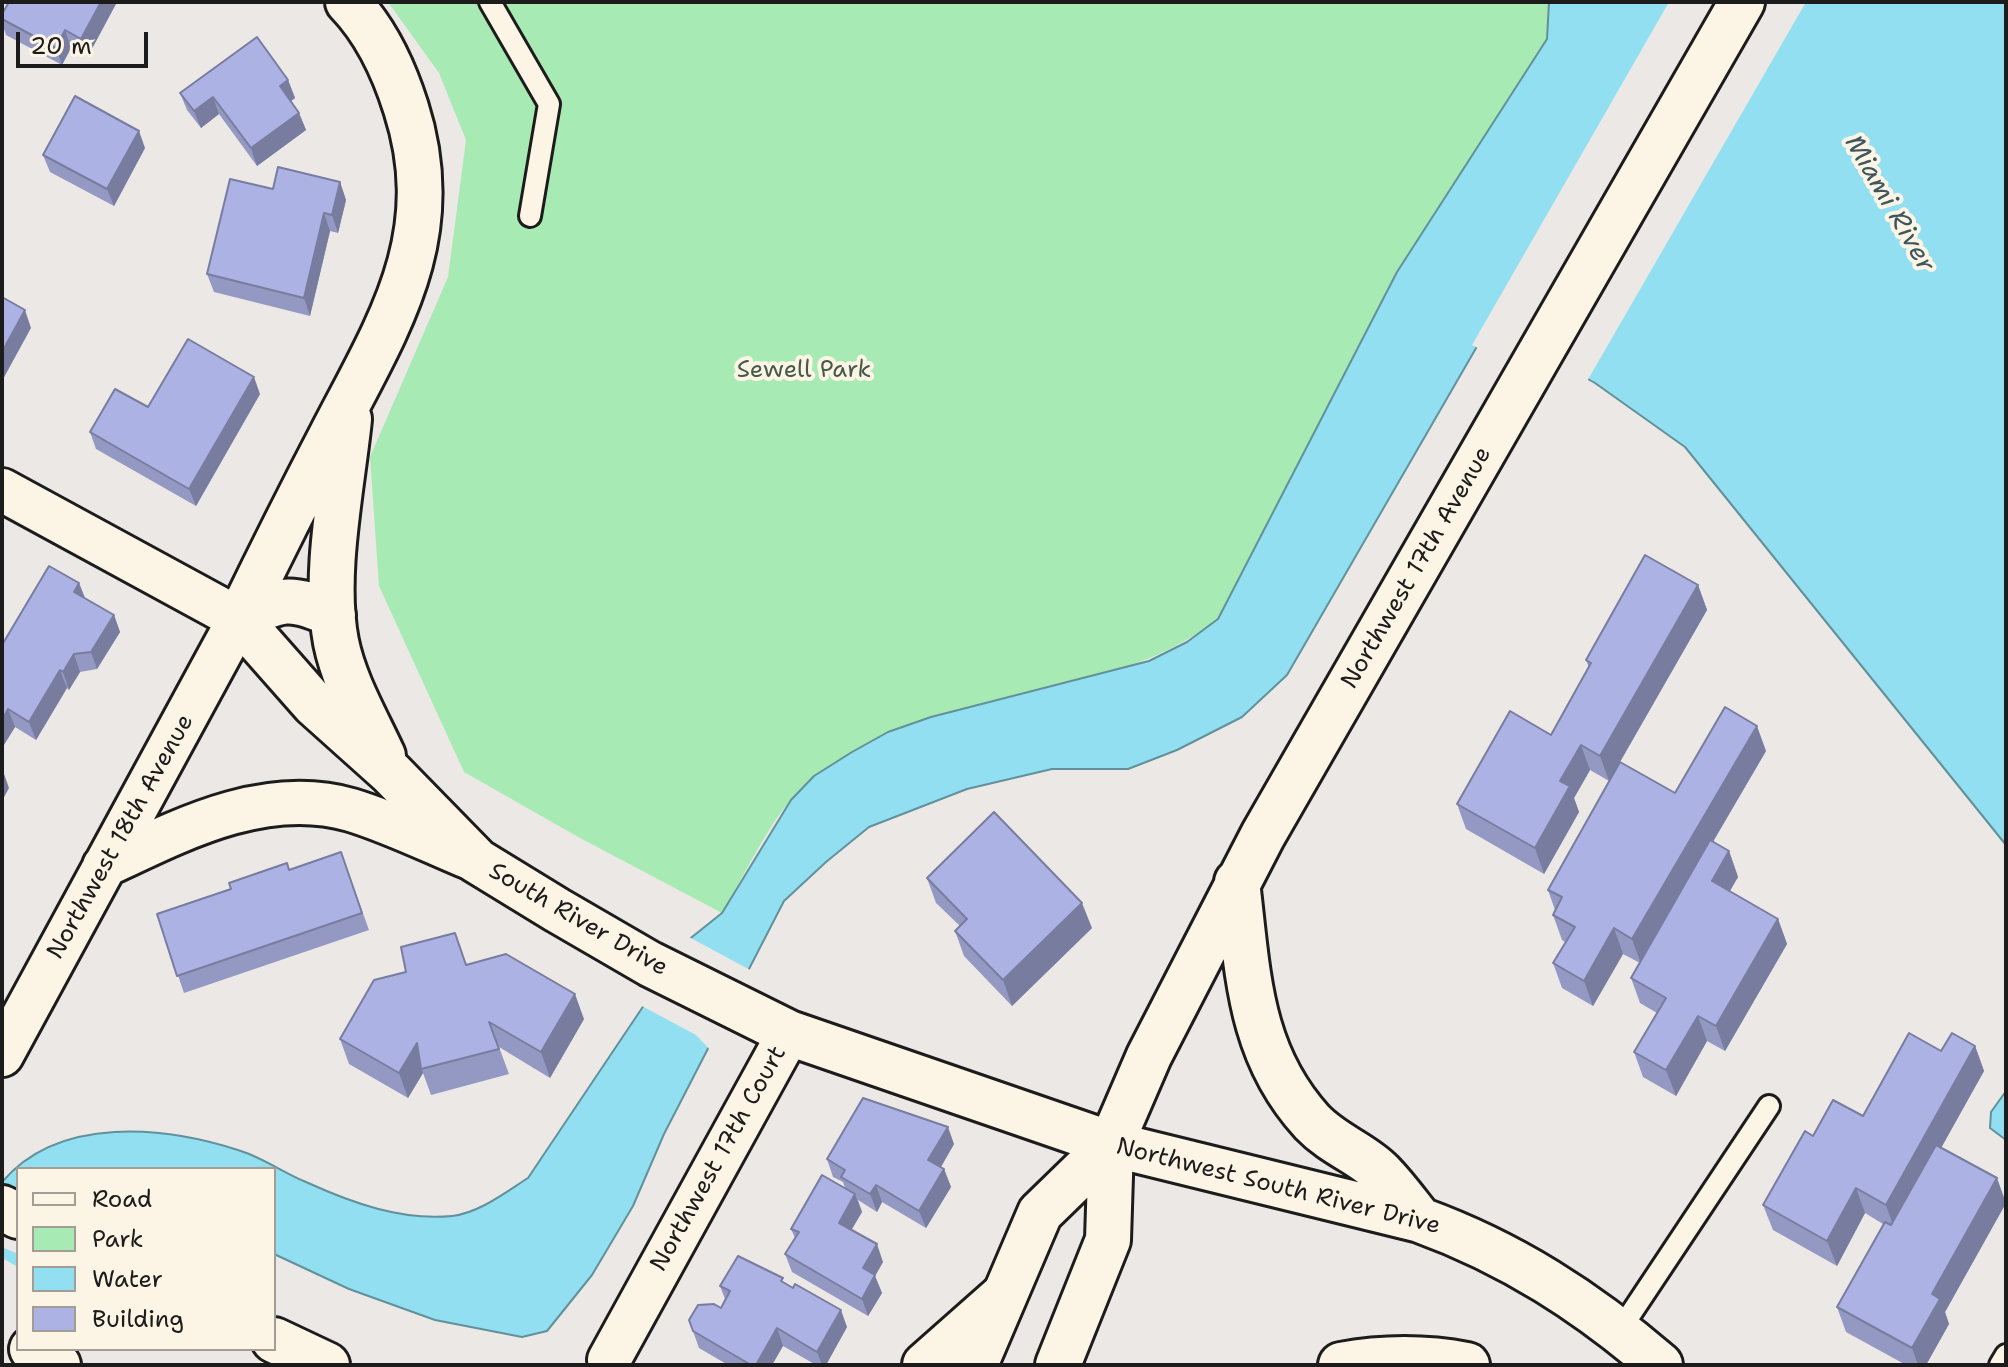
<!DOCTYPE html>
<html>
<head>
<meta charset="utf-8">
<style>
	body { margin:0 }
	#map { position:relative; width:2008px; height:1367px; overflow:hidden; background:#ece8e5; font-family:"Shantell Sans",sans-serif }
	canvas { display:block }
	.frame { position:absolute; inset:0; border:4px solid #1c1c1c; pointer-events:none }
	.legend { position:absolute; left:16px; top:1167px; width:260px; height:184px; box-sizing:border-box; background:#fcf5e5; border:2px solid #a29e95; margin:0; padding:10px 14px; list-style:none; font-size:24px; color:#1c1c1c }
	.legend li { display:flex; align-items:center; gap:16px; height:40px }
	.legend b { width:40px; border:2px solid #a29e95 }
	.scale { position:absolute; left:16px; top:32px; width:132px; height:36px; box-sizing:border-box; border:4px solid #1c1c1c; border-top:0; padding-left:10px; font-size:24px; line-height:28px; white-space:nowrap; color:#1c1c1c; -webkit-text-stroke:6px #fcf5e5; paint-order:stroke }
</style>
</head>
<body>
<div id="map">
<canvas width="2008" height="1367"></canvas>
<div class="frame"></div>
<ul class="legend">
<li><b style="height:10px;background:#fcf5e5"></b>Road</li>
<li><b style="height:22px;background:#a8eab3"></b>Park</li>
<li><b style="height:22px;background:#91dff0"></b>Water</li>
<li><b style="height:22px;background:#acb2e3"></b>Building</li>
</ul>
<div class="scale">20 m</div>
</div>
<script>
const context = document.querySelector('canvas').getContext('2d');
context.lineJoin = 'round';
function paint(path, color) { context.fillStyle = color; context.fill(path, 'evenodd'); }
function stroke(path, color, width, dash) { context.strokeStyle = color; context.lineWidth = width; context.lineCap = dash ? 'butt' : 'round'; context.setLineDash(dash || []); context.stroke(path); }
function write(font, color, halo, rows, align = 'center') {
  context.font = font + ' "Shantell Sans",sans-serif'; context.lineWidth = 8; context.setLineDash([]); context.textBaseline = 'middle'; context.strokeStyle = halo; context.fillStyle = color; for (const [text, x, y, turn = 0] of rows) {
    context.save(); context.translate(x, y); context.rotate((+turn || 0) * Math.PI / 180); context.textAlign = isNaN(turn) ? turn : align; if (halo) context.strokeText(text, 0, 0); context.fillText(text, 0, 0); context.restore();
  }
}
const green = new Path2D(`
	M388,2h1161l-2,37 -150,233 -179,347c-128,97 -303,60 -426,180 -21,21 -53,85 -70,114l-142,-75 -116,-66 -85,-186 -9,-129 78,-180 18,-137 -27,-67z`);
const water = new Path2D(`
	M1549,2h457v843l-321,-398 -90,-64 -105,-59 -203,351 -45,42 -65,33 -49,19h-76l-85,20 -98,38 -43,35 -42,39 -120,233 -31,72 -41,69 -45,56 -25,6 -87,-17 -86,-31 -75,-35v-85h-256v180l-16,16v-183c57,-67 163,-56 239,-31 22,7 43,22 65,31 46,21 96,39 146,34 27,-3 54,-24 76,-38l159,-237 35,-28 69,-113 23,-24 38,-24 36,-20 43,-15 218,-56 38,-19 31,-23 179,-347 150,-233z
	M2006,1091v49l-16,-12 1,-16z`);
const pier = new Path2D(`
	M1669,2h137l-220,381 -95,-54 -11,20 -8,-4z
	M687,936l67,36 -42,80 -16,-17 -56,-30z
	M2,1183l16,7v64l-16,-7z
	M2,1258l16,9v82l11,2 -12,14h-15z`);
const service = new Path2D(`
	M490,2l59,102 -19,112
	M1620,1330l149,-224
	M2000,1365l6,-10`);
const minor = new Path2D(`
	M2,490l237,129 -237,436
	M104,866c76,-36 161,-81 247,-56 43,13 84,34 126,51
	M609,1360l180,-327`);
const tertiary = new Path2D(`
	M349,419c-7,69 -26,155 -13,223 8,40 30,77 47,114
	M239,619l75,85 77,69 86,88 80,49 93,54 139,69 322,111
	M239,619c30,-62 61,-124 93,-185 57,-110 115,-198 74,-326 -12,-38 -30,-77 -58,-106
	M239,619c41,-21 52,-24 94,-4`);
const secondary = new Path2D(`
	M1237,882c11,89 11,170 75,240 22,23 51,32 69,51 14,14 26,31 39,47
	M1111,1144l309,76c91,33 167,82 240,145
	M975,1365l65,-152 71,-69
	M1058,1365l50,-125 3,-96 38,-88 114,-221 479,-833`);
const motorway = new Path2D(`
	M2,1208l16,8
	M274,1340l53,25
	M32,1349l26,16
	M925,1365l78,-69
	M1341,1365c43,-8 84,-8 126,0`);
const wall = new Path2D(`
	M117,2l-29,54 -17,-8 -9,17 -56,-30 -4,-12v-9z
	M288,80l7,18 -4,3 8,12 7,17 -49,36 -38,-52 -18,14 -14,-18 -7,-17z
	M145,148l-31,58 -64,-34 -7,-17z
	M340,182l6,18 -8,33 -8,-2 -20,85 -96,-24 -7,-18 66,-85z
	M260,394l-64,112 -100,-57 -6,-17 58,-25z
	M79,583l6,15 29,17 6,17 -23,37 -17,3 -11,18 -2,-2 -31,52 -21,-13 -13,21v-103z
	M1698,585l9,25 -87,152 55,31 91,-42 -53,91 16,9 9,26 -8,14 48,28 9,25 -62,107 -18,-10 -31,55 -33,-19 -9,-25 23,-39 -17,-10 -9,-25 9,-15 -17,-9 -30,52 -31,-18 -9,-25 12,-21 -3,-2 -9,-25 2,-5 -7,-20 61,-109 -19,-11 -16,28 5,14 -35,62 -78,-45 -9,-25 94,-69 38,-67 -3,-8z
	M341,852l28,78 -185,63 -27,-79z
	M927,878l165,50 -80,78 -48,-50 -9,-25 5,-5 -24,-23z
	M467,965l117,54 -34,59 -51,-31 10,27 -78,21 -8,-22 -15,25 -59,-34 -9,-25z
	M1975,1046l9,25 -43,76 65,56 -61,109 4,12 -23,41h-20l-60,-33 -9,-25 46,-83 -18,-11 -28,53 -64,-36 -10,-25 50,-69 50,-20 78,-65z
	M954,1144l-13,23 3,2 7,18 -25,41 -44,-26 -5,10 -19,-12 4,12 -11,18 32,32 -8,14 7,17 -14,23 -76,-44 -7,-18 10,-16 -4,-9 54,-41 -2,-6 -10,-5 -6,-18z
	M785,1284l62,43 -21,38h-10l-33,-19 -11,19h-44l-29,-17 -10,-28 32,-12 4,-9 -5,-13z`);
const shadedWall = new Path2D(`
	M101,2h16l-29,54 -7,-17z
	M65,30l6,18 -9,17 -6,-17z
	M288,80l7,18 -8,6 -7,-18z
	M213,97l6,17 -18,14 -7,-17z
	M299,113l7,17 -49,36 -6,-18z
	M139,131l6,17 -31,58 -7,-17z
	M340,182l6,18 -8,33 -6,-18z
	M324,213l6,18 -20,85 -6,-18z
	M25,310l6,18 -29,53v-29z
	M254,377l6,17 -64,112 -7,-17z
	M79,583l7,18 -12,-9z
	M1698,585l9,25 -98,171 -9,-25z
	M114,615l6,17 -23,37 -6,-17z
	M74,654l6,18 -11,18 -6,-18z
	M60,670l7,18 -31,52 -7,-18z
	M8,709l7,18 -13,21v-28z
	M1757,726l9,25 -125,213 -9,-25z
	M1581,745l9,25 -16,28 5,14 -35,62 -9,-26 25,-67z
	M3,771l6,17 -7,13v-29z
	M1729,851l9,26 -17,29 -9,-25z
	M1082,903l10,25 -80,78 -9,-26z
	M1778,919l9,25 -62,107 -9,-25z
	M1614,928l9,26 -30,52 -9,-25z
	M575,994l9,25 -34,59 -9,-26z
	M1698,1016l9,25 -31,55 -10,-26z
	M417,1043l6,30 -15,25 -9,-25z
	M1975,1046l9,25 -89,160 -9,-26z
	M948,1127l6,17 -19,33 -7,-17z
	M944,1169l7,18 -25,41 -7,-17z
	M1997,1178l9,25 -61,109 4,12 -23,41h-8l-6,-17 20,-54z
	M876,1185l6,17 -5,10 -7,-18z
	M1856,1188l9,25 -28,53 -10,-25z
	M855,1194l7,18 -17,29 -6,-18z
	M877,1244l6,18 -8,14 7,17 -14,23 -6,-17 1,-31z
	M841,1310l6,17 -21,38h-4l-5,-13z
	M777,1328l6,18 -11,19h-16z`);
const building = new Path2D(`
	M9,2h92l-20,37 -16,-9 -9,18 -54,-29v-5z
	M257,37l31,43 -8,6 19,27 -48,35 -38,-51 -19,14 -14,-18z
	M75,96l64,35 -32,58 -64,-34z
	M278,167l62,15 -8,33 -8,-2 -20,85 -97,-24 23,-95 43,10z
	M2,297l23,13 -23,42z
	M188,339l66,38 -65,112 -99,-57 25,-43 33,18z
	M1645,555l53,30 -98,171 -19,-11 -21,36 10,5 -35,62 -78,-44 53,-93 41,24 40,-72 -5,-3z
	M49,566l30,17 -5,9 40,23 -23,37 -17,2 -11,18 -3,-2 -31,52 -21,-13 -6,11v-75z
	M1725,707l32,19 -125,213 -18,-11 -30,53 -31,-18 22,-36 -22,-12 9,-18 -14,-7 72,-128 55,31z
	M994,812l88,91 -79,77 -48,-49 12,-12 -40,-41z
	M1710,840l19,11 -17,30 66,38 -62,107 -18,-10 -32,54 -32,-18 32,-54 -35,-20z
	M341,852l21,61 -185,63 -20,-62 74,-25 -2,-6 58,-20 2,7z
	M455,933l11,32 40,-11 69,40 -34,58 -52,-30 10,27 -78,20 -4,-26 -18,30 -59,-34 34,-59 32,-8 -5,-25z
	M1909,1033l32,18 11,-18 23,13 -89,159 -30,-17 -29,53 -64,-36 42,-74 8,5 20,-36 30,16z
	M863,1098l85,29 -20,33 16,9 -25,42 -43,-26 -6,9 -29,-17 4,-7 -18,-11z
	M1936,1145l61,33 -65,116 8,5 -28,49 -75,-41 48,-85 6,3z
	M822,1175l33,19 -16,29 38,21 -14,24 12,7 -13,24 -77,-45 14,-22 -8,-3z
	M738,1256l45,22 -2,3 12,7 2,-4 46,26 -24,42 -40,-24 -21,37h-5l-58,-34 -4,-11 9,-15 16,-1 7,4 9,-17 -10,-5z`);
const parkNames = [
	["Sewell Park",804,371]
];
const streetNames = [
	["Northwest 17th Avenue",1417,568,-60],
	["Northwest 18th Avenue",121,837,-61],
	["South River Drive",578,920,30],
	["Northwest 17th Court",719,1159,-61],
	["Northwest South River Drive",1278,1187,14]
];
const waterNames = [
	["Miami River",1889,204,60]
];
paint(green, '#a8eab3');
paint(water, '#91dff0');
stroke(water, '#62919b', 2);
paint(pier, '#ece8e5');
stroke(service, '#1c1c1c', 26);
stroke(minor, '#1c1c1c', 48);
stroke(tertiary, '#1c1c1c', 50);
stroke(secondary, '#1c1c1c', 50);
stroke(motorway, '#1c1c1c', 50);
stroke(service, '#fcf5e5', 20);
stroke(minor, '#fcf5e5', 42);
stroke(tertiary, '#fcf5e5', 44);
stroke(secondary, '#fcf5e5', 44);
stroke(motorway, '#fcf5e5', 44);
paint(wall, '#9499c3');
paint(shadedWall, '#787d9f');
paint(building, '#acb2e3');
stroke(building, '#787d9f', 2);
write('24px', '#465a49', '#fcf5e5', parkNames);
write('24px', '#1c1c1c', '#fcf5e5', streetNames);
write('italic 26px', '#3f565c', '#fcf5e5', waterNames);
</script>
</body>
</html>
